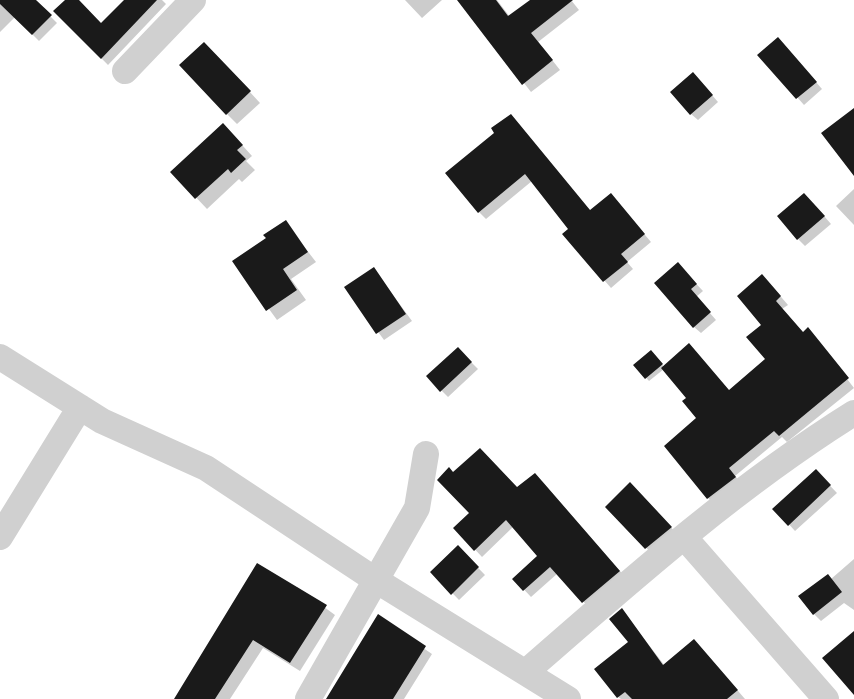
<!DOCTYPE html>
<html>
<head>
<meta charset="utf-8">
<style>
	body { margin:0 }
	canvas { display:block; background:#fff }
</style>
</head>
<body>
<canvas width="854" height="699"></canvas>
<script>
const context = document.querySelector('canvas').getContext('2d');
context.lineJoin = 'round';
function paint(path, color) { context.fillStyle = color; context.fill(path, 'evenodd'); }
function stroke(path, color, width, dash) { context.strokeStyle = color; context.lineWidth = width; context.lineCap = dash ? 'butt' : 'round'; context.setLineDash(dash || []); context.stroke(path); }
const shadow = new Path2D(`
	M0,0h34l23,23 -18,18 -24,-24 -15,15z
	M68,0h9l24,25 25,-25h36l4,4 -58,61 -53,-54z
	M405,0h37l-20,18z
	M459,0h38l13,17 22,-17h39l8,10 -41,32 22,28 -29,22z
	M785,46l37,43 -18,16 -44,-50z
	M215,54l45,49 -23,21 -10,-10z
	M699,80l19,22 -20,18 -7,-6z
	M496,133l95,78 26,-9 34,40 -24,20 6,7 -22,19 -47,-54 6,-5 -38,-48 -46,38 -7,-7z
	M233,135l19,21 -6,5 9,9 -13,12 -3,-3 -32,30 -35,-37z
	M854,189v36l-18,-19z
	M811,201l20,23 -26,22 -7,-7z
	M285,222l31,40 -25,17 15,21 -29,20 -43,-59 34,-22z
	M374,269l38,52 -28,19 -38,-52z
	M684,271l19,20 -7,6 20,23 -15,13 -7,-6z
	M770,284l18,21 -6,4 21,24 12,4 39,51 -67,54 -5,-5 -47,39 8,9 -27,21 -8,-8 -10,-80 -10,-20 -24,-29 -15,12 -14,-16 16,-13 13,15 65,25 38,-33 -4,-34z
	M458,349l20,20 -30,28 -20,-20z
	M816,471l21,22 -42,38 -20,-22z
	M454,474l64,15 24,-8 84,97 -36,31 -32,-36 -27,24 -17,-18 25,-23 -25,-30 -32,31 -27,-29 16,-15z
	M630,484l51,54 -24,21 -50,-52z
	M458,547l27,28 -26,25 -27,-28z
	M854,559v51l-10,-7 -23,18 -7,-7 17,-35z
	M297,587l38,28 -35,56 -37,-23 -33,51h-55z
	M622,610l43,56 37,-17 43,50h-124l-3,-2 12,-55z
	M378,617l54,37 -28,45h-69z`);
const building = new Path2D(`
	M0,0h36l16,15 -20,20 -32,-31z
	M65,0h14l22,23 23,-23h33l-56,59 -48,-48z
	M457,0h39l12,16 22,-16h43l-42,33 22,27 -31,25z
	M778,37l39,45 -21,17 -39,-44z
	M204,42l47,49 -25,24 -47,-50z
	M693,72l20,23 -23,20 -20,-23z
	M854,108v68l-33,-43z
	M511,114l79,96 21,-17 34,41 -24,20 7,8 -25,20 -41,-48 6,-5 -43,-55 -47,39 -33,-40 49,-40 -3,-5z
	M223,123l20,22 -6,5 9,9 -15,14 -3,-4 -33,30 -25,-27z
	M804,193l21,23 -28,24 -20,-24z
	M286,220l22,32 -25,17 14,21 -31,21 -34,-50 34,-23 -3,-3z
	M678,262l19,22 -6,5 20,23 -18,16 -39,-45z
	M374,267l32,47 -30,20 -32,-47z
	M762,274l19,22 -5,5 27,31 5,-5 41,51 -70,58 -5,-5 -45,37 7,9 -29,22 -43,-53 32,-28 -14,-17 4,-3 -25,-30 28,-25 40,47 36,-31 -19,-22 15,-12 -24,-29z
	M458,347l14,15 -32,30 -14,-16z
	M651,350l12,14 -18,15 -12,-14z
	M480,448l37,39 18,-14 85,98 -38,32 -32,-36 -27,24 -11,-12 25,-23 -31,-36 -32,31 -21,-23 16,-15 -32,-33 12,-13 4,5z
	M816,469l15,16 -43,41 -16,-17z
	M630,482l42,45 -27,22 -40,-42z
	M458,545l21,22 -28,28 -21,-23z
	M257,563l70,42 -37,58 -37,-23 -38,59h-41z
	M828,574l14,18 -29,23 -15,-19z
	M622,608l41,57 31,-26 44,51 -11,9h-95l-7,-7 -8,6 -23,-29 34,-27 -19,-23z
	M378,614l48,32 -33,53h-67z
	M854,631v64l-32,-37z`);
const street = new Path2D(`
	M125,71l68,-71
	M0,357l102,64 104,47 168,111 194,120
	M0,537l80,-130
	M685,538l141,161
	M527,671c104,-91 210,-185 327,-258
	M308,699l109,-191 9,-54`);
paint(shadow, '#0003');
paint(building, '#1a1a1a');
stroke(street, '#d0d0d0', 26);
</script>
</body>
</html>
